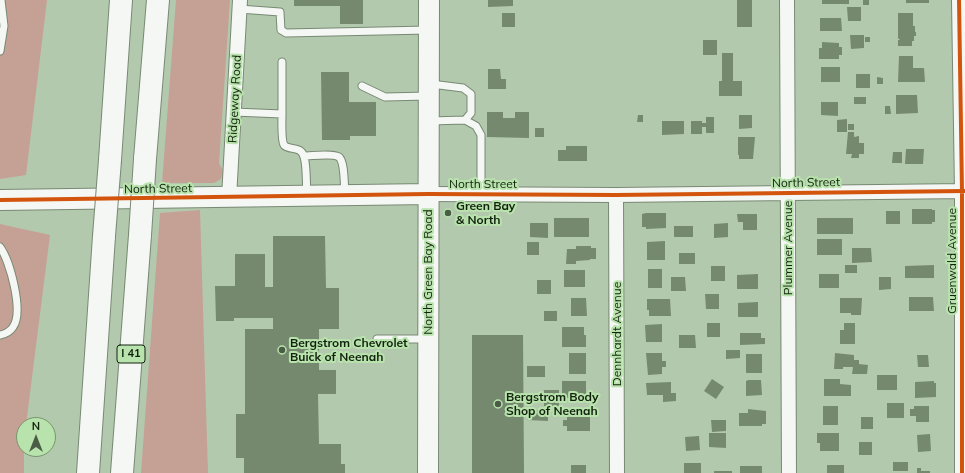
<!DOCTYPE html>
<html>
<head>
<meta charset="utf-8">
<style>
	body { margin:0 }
	#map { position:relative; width:965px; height:473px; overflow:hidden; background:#b3c9ad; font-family:Mulish,sans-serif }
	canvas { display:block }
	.north { position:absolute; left:16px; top:417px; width:40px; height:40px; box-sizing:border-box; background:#b9e3ad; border:1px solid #76966d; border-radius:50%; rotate:0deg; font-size:11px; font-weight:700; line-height:16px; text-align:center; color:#12220e }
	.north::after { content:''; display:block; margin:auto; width:14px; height:18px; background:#4a5c46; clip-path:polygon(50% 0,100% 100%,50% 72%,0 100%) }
</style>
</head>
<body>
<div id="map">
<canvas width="965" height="473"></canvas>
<div class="north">N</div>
</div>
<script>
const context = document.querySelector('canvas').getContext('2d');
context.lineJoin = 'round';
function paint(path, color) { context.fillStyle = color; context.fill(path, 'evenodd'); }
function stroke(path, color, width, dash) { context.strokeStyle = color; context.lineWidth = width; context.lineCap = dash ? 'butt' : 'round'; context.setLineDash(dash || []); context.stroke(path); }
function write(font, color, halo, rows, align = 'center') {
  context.font = font + ' Mulish,sans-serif'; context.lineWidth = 4; context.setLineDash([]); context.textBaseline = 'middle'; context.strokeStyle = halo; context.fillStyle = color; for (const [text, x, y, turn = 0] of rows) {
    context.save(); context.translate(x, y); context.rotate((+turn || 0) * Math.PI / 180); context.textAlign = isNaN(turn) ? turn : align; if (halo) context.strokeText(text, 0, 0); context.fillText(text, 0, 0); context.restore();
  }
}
const green = new Path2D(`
	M0,0h47l-21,175 -26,4z
	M176,0h54l-11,163 4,8 -2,8 -7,4h-52z
	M200,210l8,263h-67l19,-260z
	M0,224l50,11 -24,190h-2v48h-24z`);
const building = new Path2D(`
	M294,0h69v24h-23v-18h-46z
	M488,0h25v6l-25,1z
	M737,0h15v27h-15z
	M822,0h27v4h-27z
	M863,0h6v5h-6z
	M906,0h23v3h-23z
	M847,7h14v14h-13z
	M502,13h13v14h-13z
	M898,13h15v13h2v6h1v4h-2v5h-2v5h-14v-6h2l-2,-2z
	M820,18h21l1,13h-22z
	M850,35h14v13l-13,1z
	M865,37h5v5h-5z
	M703,40h14v15h-14z
	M822,42l17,1v4h3v8h-3v4h-20v-11h3z
	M722,53h11v28h9v15h-23v-15h3z
	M899,56h14v12h11l1,14h-27z
	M821,67h19v15h-19z
	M488,69h12l1,10h5v10h-18z
	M321,72h28v30h27v34h-26v4h-28z
	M856,74h14v14h-14z
	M877,77l6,1v6h-6z
	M896,95h21l1,18 -22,1z
	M854,97h12v7h-12z
	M821,102h17v14l-17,-1z
	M885,106h5l1,8h-6z
	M487,112h16v6h12v-6h14v26l-42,-1z
	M638,115h5v7h-6z
	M739,115h13v13l-13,1z
	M706,117h8v16h-8v-6h-4v7h-11v-13h11v2h4z
	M847,119v13h-10v-12z
	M662,121h22v13l-22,1z
	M848,124h6v6h-6z
	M535,128h9v9h-9z
	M848,132h6v5l5,-1v7h5v11h-5v4h-8l1,-4h-6z
	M738,137h17l-2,22h-14v-4h-1z
	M566,146h21v15h-29v-11h8z
	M906,149h18l-1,15h-18z
	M893,152h9v11h-10z
	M912,209h20v1h3v12h-3v2h-20z
	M886,211h14v13h-14z
	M646,213h20v15l-20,1v-2h-4v-13z
	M737,214h20v16h-14v-8h-5z
	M554,218h35v19h-35z
	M817,218h36v16h-36z
	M530,223h18v15l-18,-1z
	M728,223v14l-14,1v-14z
	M674,226h19v11h-19z
	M273,236h52l1,52h13v41h-20v41h17v24h-18l1,50h22v20h4v9h-101v-15h-8v-44h9v-85h28v-11h-39v3h-18l-1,-35h20v-32h30v33h8z
	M817,239h25v16h-25z
	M665,241v19h-18v-18z
	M527,242h12v13h-12z
	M576,246h15v2h5v11h-6v1l-14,1v3h-10l1,-15h9z
	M852,248h19l1,14 -20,1z
	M679,253h16v11h-16z
	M845,265h12v8h-12z
	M934,265v13h-29v-12z
	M711,266h14v15h-14z
	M648,269h14v19h-14z
	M564,270h21v17h-21z
	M758,274v15h-21v-14z
	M819,274h20v14h-20z
	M671,277h14l1,14h-15z
	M879,277h12v12l-12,1z
	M537,280h14v14h-14z
	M705,294h14v15h-13z
	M909,297h24l1,14h-25z
	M571,298h15l1,18h-16z
	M840,298h22l-1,17h-10v-2h-11z
	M647,299h23l1,17h-22v-6h-2z
	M758,302v15h-20v-14z
	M544,311h13v10h-13z
	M707,323h13v14h-13z
	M844,323h11v21h-15v-14h4z
	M662,324v18h-16l-1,-17z
	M562,327h22v8h2v12h-24z
	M740,333h21v5h4v6l-25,1z
	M472,335h51l1,138h-52z
	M679,335h16l1,13h-17z
	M726,350h14v8l-14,1z
	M569,353h17v21h-17z
	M646,353h16v8h4v6h-4v7l-14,1z
	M835,353l19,2v5h5v4l9,1 -1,9h-15l1,-7h-10v2h-9z
	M746,354h16v19h-16z
	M917,355h11l1,12h-11z
	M527,366h18v11h-18z
	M877,375h20v15h-20z
	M712,379l12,8 -8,12 -12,-8z
	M824,379h16v5l11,1v11h-27z
	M748,380h13l1,15 -16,1v-15z
	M562,381h24v21l-17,-1v-3h-7z
	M934,381v2h2v14l-21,1v-16z
	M671,382v11h5v8l-13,1v-7h-16l-1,-12z
	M544,390h15v16h-15z
	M887,403h17v15h-17z
	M823,406h15v19h-15z
	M914,406h15v16h-13v-6h-6v-7h4z
	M748,409l18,2v13h-4v2h-23v-13h9z
	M528,410h20v11l-21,-1z
	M567,417h23v14h-23v-5h-4v-6h4z
	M861,417h12v12h-12z
	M711,420h15v11l-14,1z
	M709,433h17v15l-17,-1z
	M817,433h22v18h-19v-8h-3z
	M930,434l1,17 -13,1 -1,-17z
	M699,436l1,14 -14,1 -1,-14z
	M859,442h13v13h-13z
	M893,462h15v9h-15z
	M684,463h17v10h-17z
	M571,465h15v8h-15z
	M827,465h17v8h-17z
	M740,466h22v7h-22z
	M917,468h4v3h9v2h-13z
	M714,471h18v2h-18z`);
const lane = new Path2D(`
	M239,9l41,3 1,18 5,3 142,-3
	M0,51l4,-25 -3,-26
	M362,86l23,11 43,-1
	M234,112l48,2c0,6 -1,26 2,31 5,6 17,0 20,12 3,9 2,27 3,37
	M282,114v-52
	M465,120l11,6 5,9v60
	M430,121l35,-1 6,-7v-19l-8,-6 -32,-4
	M304,156c8,0 29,-3 35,1 6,5 5,29 6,37
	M0,247c10,14 24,65 13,80 -3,5 -8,7 -13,8
	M377,339h49`);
const street = new Path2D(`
	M787,0l2,473
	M959,0l3,191v282
	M428,194l188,1 349,-4
	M616,195l1,278
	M229,198l11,-198`);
const secondary = new Path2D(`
	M0,200l428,-6
	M428,473l1,-473`);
const highway = new Path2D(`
	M145,159l13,-159
	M110,160l11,-160
	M88,473l16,-237
	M122,473l18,-238`);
const highwayBridge = new Path2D(`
	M140,235l5,-76
	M104,236l6,-76`);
const cycleway = new Path2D(`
	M959,0l3,191v282
	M0,200l428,-6 188,1 349,-4`);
const markers = [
	[448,213,4,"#4a5c46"],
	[282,350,4,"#4a5c46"],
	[498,404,4,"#4a5c46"]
];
const shields = [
	[131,354,28]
];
const shieldNames = [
	["I 41",131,354]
];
const streetNames = [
	["Ridgeway Road",235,99,-87],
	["North Street",806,183,-1],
	["North Street",483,184],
	["North Street",158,189,-1],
	["Plummer Avenue",788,248,-90],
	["Gruenwald Avenue",952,261,-90],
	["North Green Bay Road",428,272,-90],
	["Dennhardt Avenue",617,334,-90]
];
const poiNames = [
	["Green Bay",456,206],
	["& North",456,220],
	["Bergstrom Chevrolet",290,343],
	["Buick of Neenah",290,357],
	["Bergstrom Body",506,397],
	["Shop of Neenah",506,411]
];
paint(green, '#c5a195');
paint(building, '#75896f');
stroke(lane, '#788974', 9);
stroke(street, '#788974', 16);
stroke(secondary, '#788974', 22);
stroke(highway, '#788974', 24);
stroke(lane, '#f4f7f3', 7);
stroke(street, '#f4f7f3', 14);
stroke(secondary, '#f4f7f3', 20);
stroke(highway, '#f4f7f3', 22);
stroke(highwayBridge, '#788974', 24, []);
stroke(highwayBridge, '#f4f7f3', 22);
stroke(cycleway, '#d3540c', 4);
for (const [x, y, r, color] of markers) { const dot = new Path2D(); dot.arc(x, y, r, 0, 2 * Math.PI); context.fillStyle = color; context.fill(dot); stroke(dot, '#b9e3ad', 1.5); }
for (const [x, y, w] of shields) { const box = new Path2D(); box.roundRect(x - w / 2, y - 9, w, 18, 3); context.fillStyle = '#b9e3ad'; context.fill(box); stroke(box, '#12220e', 1); }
write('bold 11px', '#12220e', null, shieldNames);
write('12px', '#12220e', '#b9e3ad', streetNames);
write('bold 12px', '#12220e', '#b9e3ad', poiNames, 'left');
</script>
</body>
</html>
